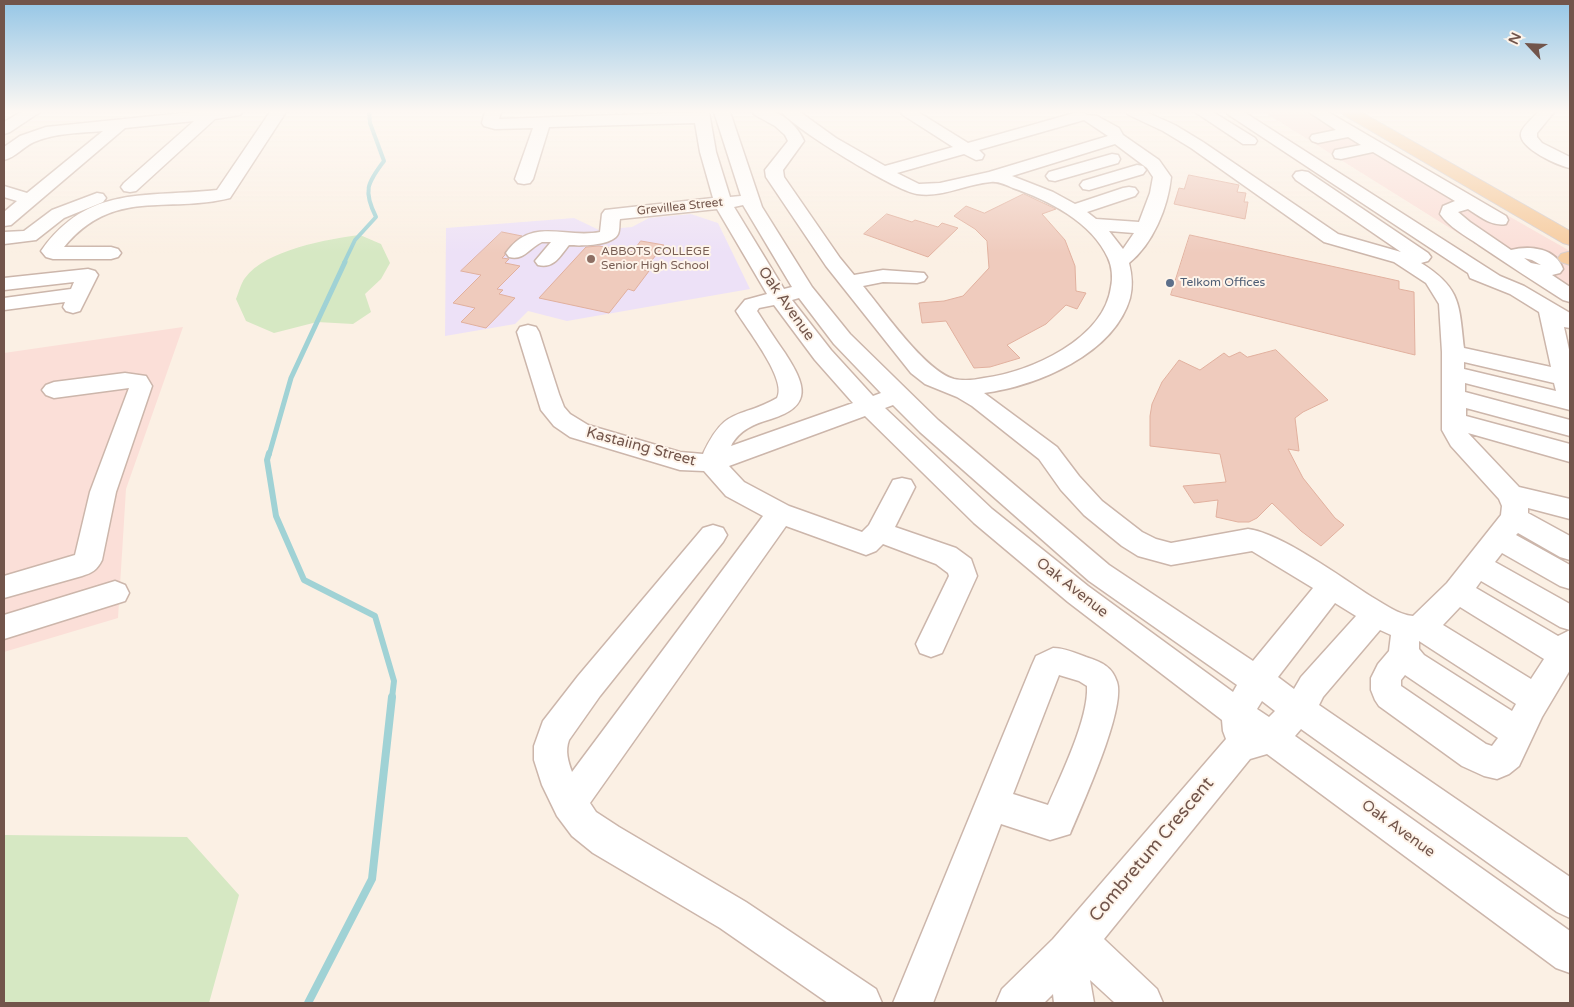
<!DOCTYPE html>
<html>
<head>
<meta charset="utf-8">
<style>
	body { margin:0 }
	#map { position:relative; width:1574px; height:1007px; overflow:hidden; background:#fbf0e4; font-family:"Varela Round",sans-serif }
	canvas { display:block }
	.frame { position:absolute; inset:0; border:5px solid #72554b; pointer-events:none }
	.north { position:absolute; left:1504px; top:20px; width:50px; height:50px; -webkit-text-stroke:4px #fef4ea; paint-order:stroke; rotate:295deg; font-size:14px; font-weight:700; line-height:20px; text-align:center; color:#72554b }
	.north::after { content:''; display:block; margin:auto; width:18px; height:22px; background:#72554b; clip-path:polygon(50% 0,100% 100%,50% 72%,0 100%) }
</style>
</head>
<body>
<div id="map">
<canvas width="1574" height="1007"></canvas>
<div class="frame"></div>
<div class="north">N</div>
</div>
<script>
const context = document.querySelector('canvas').getContext('2d');
context.lineJoin = 'round';
function paint(path, color) { context.fillStyle = color; context.fill(path, 'evenodd'); }
function stroke(path, color, width, dash) { context.strokeStyle = color; context.lineWidth = width; context.lineCap = dash ? 'butt' : 'round'; context.setLineDash(dash || []); context.stroke(path); }
function write(font, color, halo, rows, align = 'center') {
  context.font = font + ' "Varela Round",sans-serif'; context.lineWidth = 4; context.setLineDash([]); context.textBaseline = 'middle'; context.strokeStyle = halo; context.fillStyle = color; for (const [text, x, y, turn = 0] of rows) {
    context.save(); context.translate(x, y); context.rotate((+turn || 0) * Math.PI / 180); context.textAlign = isNaN(turn) ? turn : align; if (halo) context.strokeText(text, 0, 0); context.fillText(text, 0, 0); context.restore();
  }
}
const commercial = new Path2D(`
	M1264,112h62l244,139v52z
	M183,327l-57,162 -8,129 -114,34v-299z`);
const education = new Path2D(`
	M691,214l27,9 32,66 -183,32 -39,-10 -13,13 -70,12 1,-108 128,-10 25,12 33,-3 17,-9z`);
const green = new Path2D(`
	M360,235l21,9 9,19 -9,16 -16,15 6,18 -18,12 -36,-2 -43,11 -28,-12 -10,-22c3,-7 5,-16 9,-21 20,-28 83,-39 115,-43z
	M4,835l183,2 52,58 -30,108h-205z`);
const streamFar3 = new Path2D(`
	M344,263l11,-23 21,-23c-13,-26 -9,-34 8,-56l-14,-38 -1,-11`);
const streamFar2 = new Path2D(`
	M269,455l22,-77 54,-116`);
const streamFar1 = new Path2D(`
	M269,453l-2,7 9,56 28,64 71,36 19,65 -2,17`);
const stream = new Path2D(`
	M308,1003l64,-124 20,-182`);
const building = new Path2D(`
	M1189,175l50,10 -2,7 9,1 -2,9h4l-3,17 -71,-15 5,-16 5,1z
	M1024,194l32,15 -14,5 23,26 10,26 1,25 10,2 -9,16 -11,-4 -20,19 -39,21 13,13 -30,9 -16,1 -28,-47 -24,2 -3,-20 25,-2 19,-5 26,-28 -2,-27 -12,-12 -21,-13 12,-10 18,7z
	M887,214l25,8 3,-2 23,7 4,-4 16,5 -30,29 -64,-23z
	M502,232l20,4 -7,5 -10,11v3l-3,3 7,1 -4,4 15,3 -23,23 6,1 -4,4 16,4 -29,30 -25,-6 14,-14 -22,-5 28,-28 -20,-4z
	M1190,235l209,46v8l15,3 1,63 -244,-60z
	M641,241l23,4 -20,25 5,1 -15,20 -6,-2 -19,24 -70,-15 47,-51 13,-1 33,6z
	M1276,350l52,50 -25,12 -8,6 4,33 -11,-2 15,29 32,40 9,7 -23,21 -20,-15 -29,-28 -15,15 -8,4h-11l-22,-5 2,-17 -24,3 -11,-17 43,-4 -6,-28 -70,-8v-30l2,-12 10,-22 17,-22 21,10 24,-17 5,4 11,-5 7,5z`);
const minor = new Path2D(`
	M21,112h19l-30,20 -6,2v-12z
	M193,112h50l-3,3 -25,4 -79,72 -6,1 -6,-1 -3,-4 3,-4 70,-62 -69,7 -114,97 -7,1v-14l13,-11 -13,-4v-11l23,7 76,-62c-23,2 -48,2 -69,11 -11,5 -18,15 -30,18v-13l16,-11 26,-9z
	M270,112h16l-56,86c-64,16 -116,-11 -166,49h47l7,2 3,4 -3,4 -7,2h-58l-7,-2 -5,-6c47,-67 106,-53 176,-61z
	M485,112h16l-2,7 210,-7 7,40 14,45 11,-1 -27,-84h16l32,95 50,80 38,47 88,86 171,145 144,96 60,-73 -61,-37 -81,14 -33,-9 -16,-10 -38,-31 -23,-25 -22,-31 -67,-53 -15,-9 -32,-13 -14,-11 -85,-107 -60,-89 -1,-7 23,-29 -3,-6 -10,-9 -20,-11 -3,-3c7,0 14,-2 21,0 13,3 26,17 31,29l-21,29 1,7 56,81 14,17 29,-5 41,3 3,4 -3,4 -7,2 -34,-1 -20,4c20,24 62,85 91,93 9,2 21,1 30,-1 47,-6 120,-39 127,-91 2,-9 1,-21 -3,-29 -16,-36 -60,-58 -95,-70 -7,-3 -15,-7 -22,-6 -25,2 -49,16 -74,12 -21,-3 -123,-65 -135,-82h18l36,26 49,28 68,-19 -50,-32 -3,-3h18l50,31 110,-31 7,1 2,2 10,1 22,12 4,7 36,25 12,17c-3,30 -18,67 -42,86 3,12 4,23 1,35 -16,56 -93,88 -146,95l73,54 22,29 23,25 40,31 14,7 15,4 77,-14c33,4 94,49 124,68 12,7 27,18 41,19l34,-33 54,-68 1,-9 -3,-7 -48,-53 -9,-16v-78l-3,-48 -13,-21 -32,-21 -70,-20 -133,-94 -28,-17 -34,-16 -3,-3h20l29,13 28,17 135,92 63,18 -105,-72 -3,-4 3,-4 6,-1 6,1 120,81 3,4 -3,4 -7,2c40,25 38,41 43,85l87,19 -12,-55 -29,-18 -40,-16 -2,-5 -239,-158 -3,-3h18l256,164 24,10 46,27v15l-6,-1 6,27v56l-105,-27v9l105,28v16l-104,-28v8l104,28v18l-102,-29 51,54 51,12v20l-42,-11v5l42,23v24l-10,-3 -42,-24 -2,2 54,30v24l-10,-3 -58,-33 -7,9 75,42v66l-28,47 -23,49 -10,8 -12,5 -13,-3 -22,-10 -83,-60 -4,-6 -4,-10v-12l7,-14 11,-13 2,-16 -11,-5 -57,67 -4,8 251,172v41l-13,-6 -256,-183 -6,7 275,195v42l-14,-5 -289,-214 -17,5 -146,180 53,50 6,14h-48l-25,-23 4,23h-40l-1,-9 -9,9h-48l6,-14 51,-50 173,-200 -3,-8 -1,-11 -154,-118 -94,-79 -109,-107 -136,50 15,16 45,24 73,26 7,-7 24,-45 9,-2 9,2 4,7 -20,40 61,21 15,11 6,17 -35,77 -11,4 -11,-4 -4,-9 33,-68 -1,-3 -12,-9 -53,-20 -7,7 -10,4 -80,-29 -196,277 6,9 23,15 127,75 130,87 6,14h-54l-108,-75 -127,-75 -21,-17 -15,-20 -15,-31 -8,-25v-14l9,-25 35,-45 125,-148 10,-3 10,3 4,7 -4,7 -123,154 -31,44c-4,11 -1,21 3,32l191,-256 -37,-20 -22,-25 -24,-1 -110,-33 -16,-11 -13,-16 -24,-78 3,-5 8,-2 8,2 3,5 20,62 5,13 6,7 18,11 92,27 23,2c23,-49 35,-34 74,-56 11,-18 -31,-70 -41,-87l9,-11 22,-6 -50,-85 -97,10c-1,4 0,11 -2,15 -6,12 -38,12 -49,11 -9,11 -15,24 -31,20l-3,-4 16,-19h-9c-13,6 -18,19 -33,15l-3,-4c26,-37 58,-14 94,-21l2,-18 3,-4 108,-12 -13,-46 -5,-29 -146,4 -16,52 -3,4 -6,1 -6,-1 -3,-4 18,-51 -38,1 -11,-3 -2,-3zM1084,120l24,16 -119,36 -49,11 -21,1 -22,-11 67,-19 12,6 6,-1 2,-4 -5,-5zM1115,144l32,24 6,9 -3,16 -11,29 -43,-3 -9,-7 48,-16 3,-4 -3,-4 -6,-1 -6,1 -48,16 -22,-12 -41,-16zM743,205l49,82 -8,2 -50,-82zM1109,231l25,2 -11,16zM799,298l35,46 47,49 -8,3 -42,-46 -39,-50zM774,305l41,55 38,43 -122,43c8,-16 23,-22 40,-27 43,-13 34,-35 14,-66 -10,-14 -19,-28 -28,-42l2,-3zM1464,362l90,21 2,8 -92,-22zM893,405l27,27 169,149 148,104 -4,7 -145,-106 -96,-77 -107,-101zM1481,581l79,46 10,3 -12,6 -82,-48zM1335,603l21,13 -55,61 -7,12 -16,-12zM1460,607l84,52 -13,20 -88,-54zM1419,641l97,63 -4,7 -88,-56 -5,-6zM1405,675l93,63 -6,8 -6,-2 -85,-58v-6zM1262,701l13,10 -6,6 -12,-8z
	M1195,112h18l42,26 2,3 -2,3h-12z
	M1309,112h19l178,104 2,4 -2,4c-14,3 -27,-8 -38,-15l-10,3 12,10 41,28c19,-5 45,-2 52,19l-3,4 -8,2 18,12v15l-7,-2c-28,-18 -56,-36 -84,-55 -13,-9 -30,-18 -39,-31l3,-8 12,-5 -82,-49 -32,7 -6,-1 -2,-4 2,-4 26,-5 -13,-8 -30,6 -6,-2 -2,-3 2,-3 24,-5zM1524,258l8,2 9,5 -10,-2z
	M1538,112h16l-17,21v4l5,6 28,14v11c-11,-2 -52,-20 -49,-35 2,-7 12,-15 17,-21z
	M1112,154l6,1 2,4 -2,4 -63,18 -6,-1 -3,-4 3,-4z
	M1137,165l6,1 3,4 -3,4 -54,16 -6,-1 -3,-4 3,-4z
	M97,193l6,1 3,4 -3,4 -39,16 -28,22 -32,4v-12l20,-1 28,-21z
	M88,269l7,2 3,4 -18,36 -7,2 -7,-2 -3,-4 2,-5 -61,8v-12l67,-9 3,-7 -70,8v-12z
	M125,373l21,3 6,10 -36,106 -14,68c-5,10 -10,13 -20,16l-78,22v-22l71,-21 15,-63 39,-104 -75,10 -8,-3 -4,-5 4,-5 8,-3z
	M115,581l10,4 4,8 -4,8 -121,38v-24z
	M1053,648c11,0 23,5 33,9 15,5 26,9 31,25 9,27 -35,123 -47,152l-20,6 -49,-16 -68,179h-40l139,-338 4,-9zM1059,675l20,6 8,5c2,32 -26,89 -39,119l-35,-11z`);
const major = new Path2D(`
	M1342,112h19l209,119v14l-7,-2 -219,-128z
	M1568,252h2v13l-9,-3 -3,-4 3,-4z`);
const markers = [
	[591,259,5,"#8d6e63"],
	[1170,283,5,"#5c6f8a"]
];
const farStreetnames = [
	["Grevillea Street",680,207,-6]
];
const farEducationnames = [
	["ABBOTS COLLEGE",601,252],
	["Senior High School",601,266]
];
const farServicenames = [
	["Telkom Offices",1180,283]
];
const streetNames = [
	["Oak Avenue",786,304,55],
	["Kastaiing Street",641,447,15],
	["Oak Avenue",1072,588,38],
	["Oak Avenue",1398,829,36]
];
const nearStreetnames = [
	["Combretum Crescent",1152,850,-50]
];
paint(commercial, '#fbdfd8');
paint(education, '#ede1f7');
paint(green, '#d6e8c3');
stroke(streamFar3, '#a0d2d5', 4);
stroke(streamFar2, '#a0d2d5', 5);
stroke(streamFar1, '#a0d2d5', 6);
stroke(stream, '#a0d2d5', 8);
paint(building, '#efcbbd');
stroke(building, '#e1b09e', 1);
stroke(minor, '#ccb6ab', 3);
stroke(major, '#d8cfcd', 2);
paint(minor, '#fff');
paint(major, '#f6cca0');
const sky = context.createLinearGradient(0, 0, 0, 253);
sky.addColorStop(0, '#95c6e6');
sky.addColorStop(0.44, '#fdf8f3');
sky.addColorStop(1, '#fdf8f300');
context.fillStyle = sky;
context.fillRect(0, 0, 1574, 253);
for (const [x, y, r, color] of markers) { const dot = new Path2D(); dot.arc(x, y, r, 0, 2 * Math.PI); context.fillStyle = color; context.fill(dot); stroke(dot, '#fef4ea', 2); }
write('12px', '#72554b', '#fef4ea', farStreetnames);
write('12px', '#785e54', '#fef4ea', farEducationnames, 'left');
write('12px', '#4e5e75', '#fef4ea', farServicenames, 'left');
write('15px', '#72554b', '#fef4ea', streetNames);
write('18px', '#72554b', '#fef4ea', nearStreetnames);
</script>
</body>
</html>
